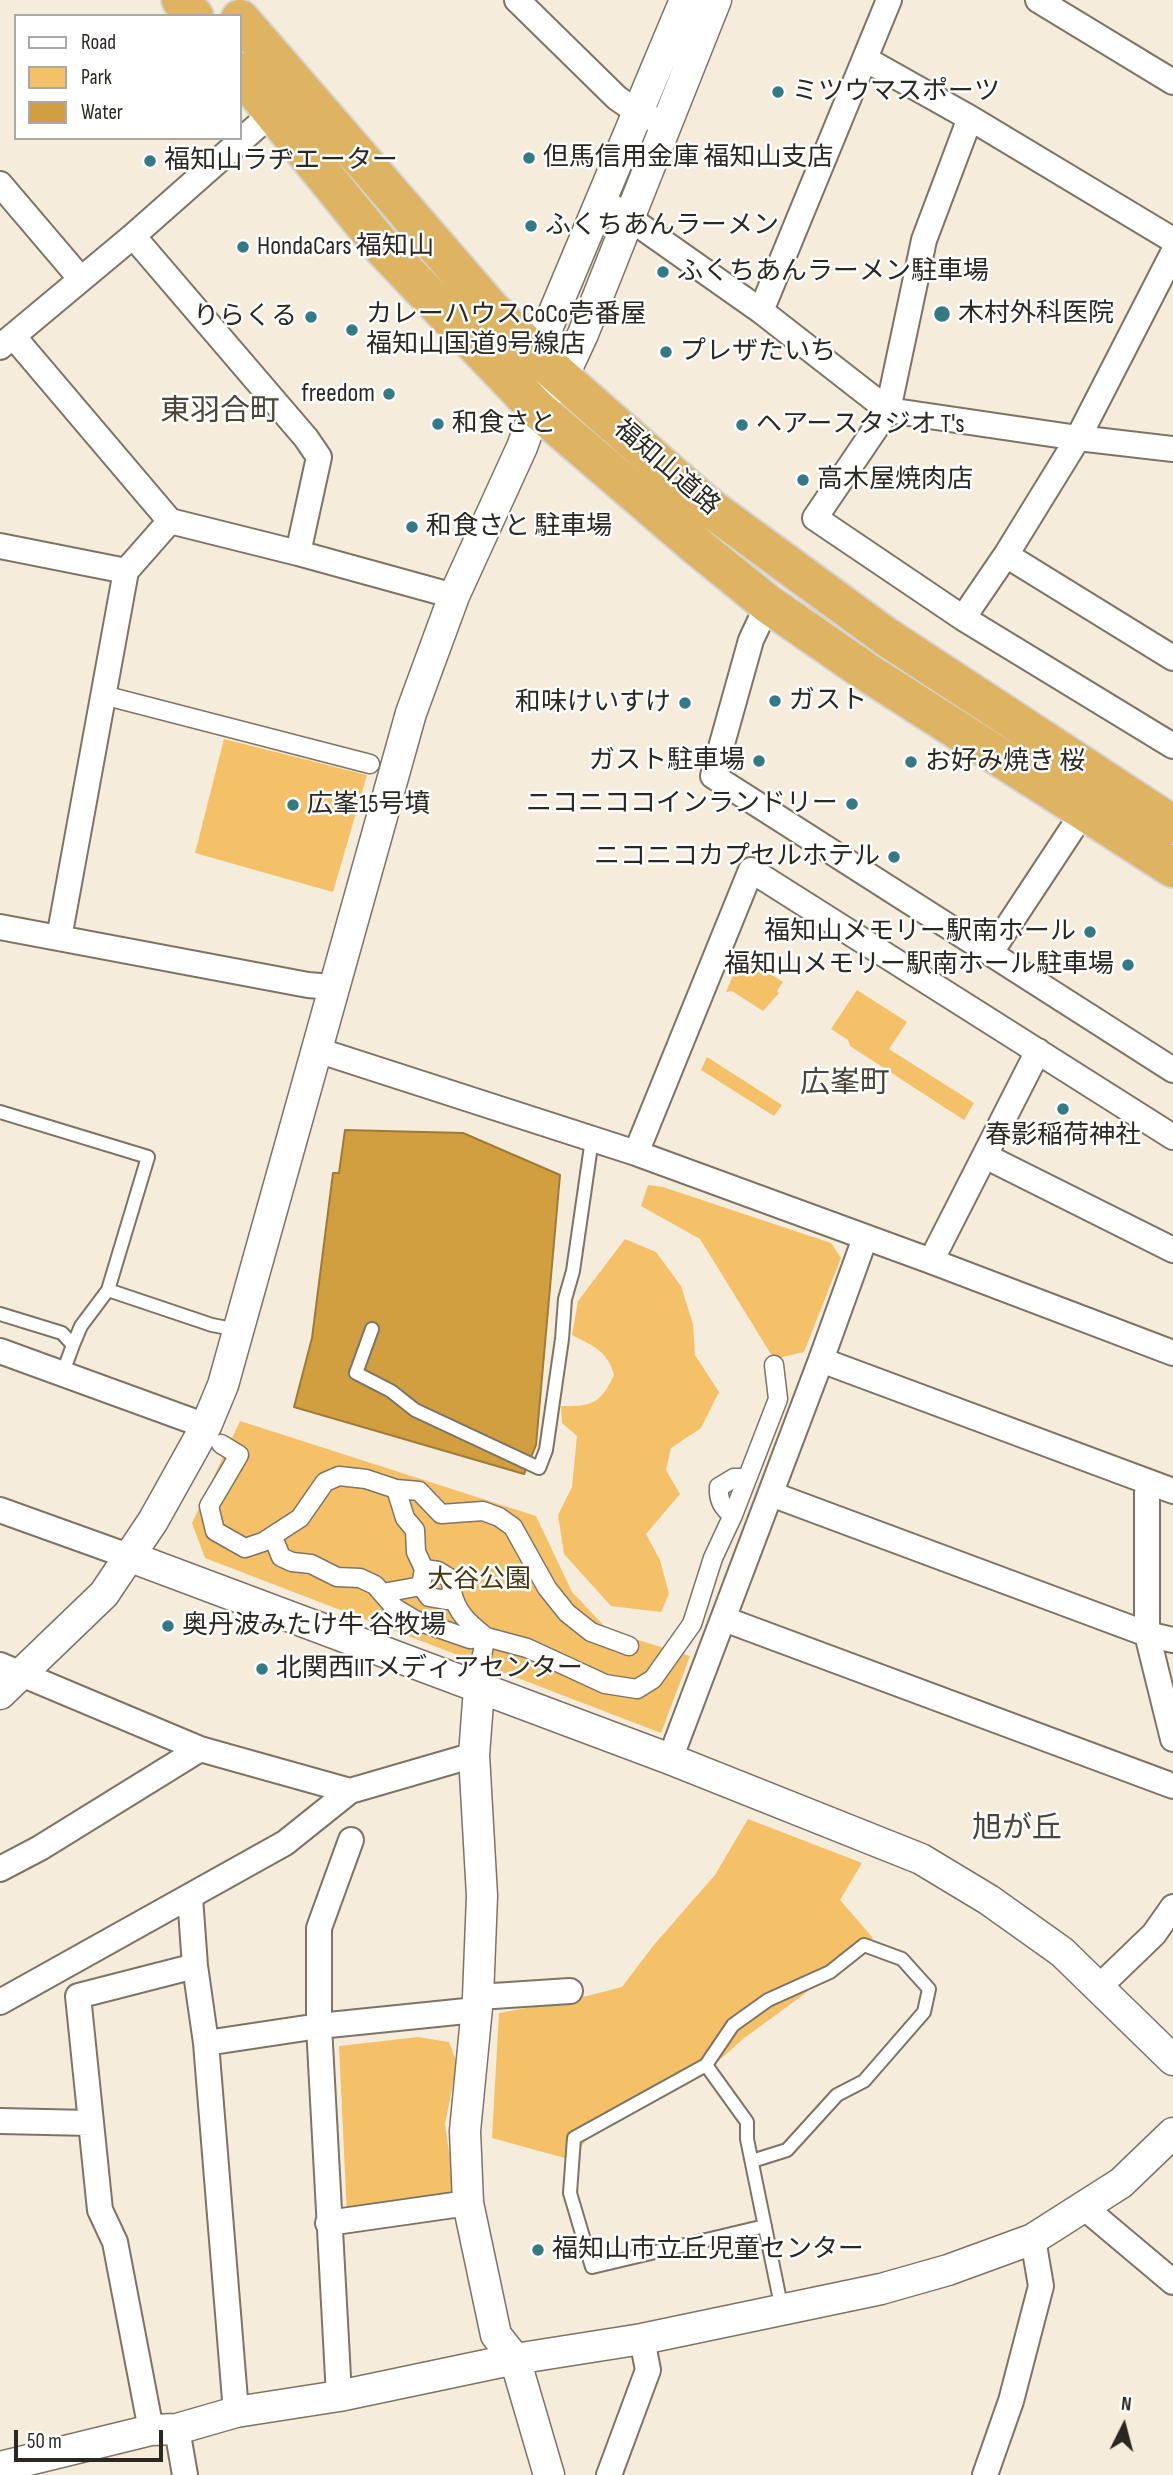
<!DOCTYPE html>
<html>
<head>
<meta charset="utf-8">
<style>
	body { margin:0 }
	#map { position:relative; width:1173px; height:2475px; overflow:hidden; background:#f6ecdc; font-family:"Sofia Sans Condensed",sans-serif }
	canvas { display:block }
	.legend { position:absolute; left:14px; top:14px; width:228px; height:126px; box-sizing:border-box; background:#fff; border:2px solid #aaa9a6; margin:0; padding:9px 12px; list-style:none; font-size:21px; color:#2b2721 }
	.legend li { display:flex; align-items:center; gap:14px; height:35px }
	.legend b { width:35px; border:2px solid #aaa9a6 }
	.north { position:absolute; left:1089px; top:2391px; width:70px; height:70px; -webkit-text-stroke:5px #fff; paint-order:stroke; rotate:6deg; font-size:19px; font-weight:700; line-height:28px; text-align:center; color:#2b2721 }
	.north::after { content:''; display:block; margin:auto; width:24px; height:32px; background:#2b2721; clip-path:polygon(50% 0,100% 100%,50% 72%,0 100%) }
	.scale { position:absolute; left:14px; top:2430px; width:149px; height:32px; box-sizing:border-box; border:4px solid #2b2721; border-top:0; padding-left:9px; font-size:21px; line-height:24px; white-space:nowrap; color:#2b2721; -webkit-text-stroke:5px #fff; paint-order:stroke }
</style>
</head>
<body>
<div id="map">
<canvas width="1173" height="2475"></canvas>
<ul class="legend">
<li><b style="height:9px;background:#fff"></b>Road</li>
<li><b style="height:19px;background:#f4c168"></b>Park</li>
<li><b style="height:19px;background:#d29f40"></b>Water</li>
</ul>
<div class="north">N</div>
<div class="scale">50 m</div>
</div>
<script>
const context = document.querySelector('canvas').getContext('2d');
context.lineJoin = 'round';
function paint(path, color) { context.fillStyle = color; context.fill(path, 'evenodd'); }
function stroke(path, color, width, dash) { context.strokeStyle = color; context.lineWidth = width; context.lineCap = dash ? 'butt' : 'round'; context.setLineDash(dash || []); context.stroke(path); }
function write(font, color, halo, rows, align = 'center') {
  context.font = font + ' "Sofia Sans Condensed","Noto Sans JP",sans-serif'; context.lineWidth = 5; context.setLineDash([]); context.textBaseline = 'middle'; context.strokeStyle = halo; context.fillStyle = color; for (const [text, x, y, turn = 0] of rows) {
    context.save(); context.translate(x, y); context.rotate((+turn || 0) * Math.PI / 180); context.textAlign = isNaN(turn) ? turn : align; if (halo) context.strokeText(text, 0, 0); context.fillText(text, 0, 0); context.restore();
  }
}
const green = new Path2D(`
	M224,739l143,36 -34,117 -138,-39z
	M743,957l40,25 -6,9 2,2 -16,18 -31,-20 -6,1 14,-33z
	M857,990l50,32 -18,27 85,54 -10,17 -114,-74 -2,-6 -17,-11z
	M707,1057l75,48 -8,11 -73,-46z
	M648,1185l15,2 168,56 10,15 -37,94 -30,7 -74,-120 -59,-33z
	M625,1239l31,13 25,34 12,38 2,31 24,37 -18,36 -30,20 -5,22 14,24 -34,40 14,26 9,34 -8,18 -50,-6 -47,-52 -6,-39 14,-28 5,-51 -15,-13 -1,-17c31,1 40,-3 53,-31 -6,-24 -21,-29 -42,-40l6,-34z
	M240,1421l296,95 36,76 37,39 81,25 -29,77 -456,-175 -13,-35z
	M748,1819l114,44 -22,37 33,38 -70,57 -60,44 -37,33 -113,58 -21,30 -80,-22 7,-125 76,-14 47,-12 31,-41 62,-71z
	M418,2037l31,5 8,21 -12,61 11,76 -109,15 -8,-169z`);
const water = new Path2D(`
	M345,1130l118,3 97,42 -24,270 -12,29 -230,-67 18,-69 21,-165h6z`);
const service = new Path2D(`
	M0,1112l148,45 -40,133 -27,36 -8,19
	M108,1290l104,35 26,5
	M0,1314l62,19 11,12 -11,30
	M372,1329l-16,44 35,18 24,19 124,58 7,-18 16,-111 3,-40 8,-28 19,-132
	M706,2065l41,57v17l35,171
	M752,2161l35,-11 50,-55 27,-14 60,-69 5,-23 -27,-30 -38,-14 -34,27 -62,28 -35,25 -27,40 -132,73 -4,55 22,74 173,-41`);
const pedestrian = new Path2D(`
	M103,695l267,69
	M221,1444l18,11 -30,51 6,25 30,17 18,-6 37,-24 25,-36 14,-6 27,3 30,10 23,2 22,23 42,-3 16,6 14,10 34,61 20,25 24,19 38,14
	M733,1515c-11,-7 -15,-15 -14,-28l15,-9h12
	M273,1537l8,20 11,5 19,2 26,13 23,1 15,7 20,23 20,12 55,19 16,-2 41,11 78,36 32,5 16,-10 39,-55 21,-66 20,-43 45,-116 -4,-34
	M421,1586l8,11 17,3 6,-8 -1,-13 -13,-8 -14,-2
	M452,1592c5,22 18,32 34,45l-7,31
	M383,1593l38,-7 3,-17 -8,-17 -1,-22 -10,-12 -9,-29`);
const minor = new Path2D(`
	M517,0l100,98 22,15 14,6
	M1038,0l135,82
	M865,59l105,59 203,122
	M970,118l-46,122 -36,170 -73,108 148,100 210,128
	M0,184l80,94
	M602,199l159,112 127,99 190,28 95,11
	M133,236l173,202 13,19 -21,96
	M761,311l128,-311
	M13,336l157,185 128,32 156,43
	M0,347l133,-111 138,-122
	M0,546l126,25 44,-50
	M1006,555l167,103
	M768,604l-17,36 -38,136 460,294
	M963,618l43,-63 72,-117 95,-185
	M0,927l308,58 24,2
	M59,938l67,-367
	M991,952l93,-141
	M317,1050l319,103 295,108 242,92
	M636,1153l115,-283 422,267
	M985,1156l188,94
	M931,1261l107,-210
	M0,1351l206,75
	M821,1360l352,131
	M1149,1483l-2,10v141l26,105
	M771,1494l376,140 26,6
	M0,1510l128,46
	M724,1619l449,167
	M0,1665l200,84 150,42
	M670,1759l151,-399 44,-122
	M0,1869l40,-21 160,-99
	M190,1897l5,69 11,77 30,369
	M1099,1987l55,-53 19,-27
	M478,1997l92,-6
	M0,2002l285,-159 65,-52 124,-36
	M206,2043l113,-17 157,-16
	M0,2121l90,2
	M1085,2208l88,74
	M328,2223l140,-20
	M339,2396l-20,-370v-98l32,-88
	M177,2429l8,46
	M151,2430l-36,-188 -15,-32 -22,-214 117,-30
	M609,2475l39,-105 -6,-31
	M985,2475l26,-74 30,-115 -8,-47`);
const tertiary = new Path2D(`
	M550,392l12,-13 21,-45 133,-334
	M128,1556l542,203 251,100 68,41 73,52 111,108
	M479,1689l-5,66 8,141 -4,101 -13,134 3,72 28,132 19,24 34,116
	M0,1694l104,-100 49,-73 53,-95 17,-41 188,-672 43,-117 68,-149 14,-39v-53l149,-355
	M0,2467l151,-37 26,-1 59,-17 103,-16 176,-37 127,-20 239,-50 67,-19 85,-31 88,-56 52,-50`);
const trunk = new Path2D(`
	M181,0l13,16
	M240,19l249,288 47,48 170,150 179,131 288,189
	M240,72l144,177 152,159 163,140 69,56 97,67 308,197`);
const markers = [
	[778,92,7,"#337a84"],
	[529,158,7,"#337a84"],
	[150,161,7,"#337a84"],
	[531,226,7,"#337a84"],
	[243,247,7,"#337a84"],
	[663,272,7,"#337a84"],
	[942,314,9,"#337a84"],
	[311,317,7,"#337a84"],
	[352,330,7,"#337a84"],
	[666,352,7,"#337a84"],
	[389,394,7,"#337a84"],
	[438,424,7,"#337a84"],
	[742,425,7,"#337a84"],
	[803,480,7,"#337a84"],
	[412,527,7,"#337a84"],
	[775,701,7,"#337a84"],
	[685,703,7,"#337a84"],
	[759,761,7,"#337a84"],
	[911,762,7,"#337a84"],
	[852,804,7,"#337a84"],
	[293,805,7,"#337a84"],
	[894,857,7,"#337a84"],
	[1090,932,7,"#337a84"],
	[1128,965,7,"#337a84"],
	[1063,1109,7,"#337a84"],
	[168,1626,7,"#337a84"],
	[262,1669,7,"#337a84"],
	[538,2250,7,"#337a84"]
];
const poiNames = [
	["ミツウマスポーツ",792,92],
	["但馬信用金庫 福知山支店",543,158],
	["福知山ラヂエーター",164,161],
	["ふくちあんラーメン",545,226],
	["HondaCars 福知山",257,247],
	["ふくちあんラーメン駐車場",677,272],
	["木村外科医院",958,314],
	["カレーハウスCoCo壱番屋",366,315],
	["福知山国道9号線店",366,345],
	["りらくる",297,317,"right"],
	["プレザたいち",680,352],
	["freedom",375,394,"right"],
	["和食さと",452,424],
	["ヘアースタジオ T's",756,425],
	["高木屋焼肉店",817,480],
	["和食さと 駐車場",426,527],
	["ガスト",789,701],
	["和味けいすけ",671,703,"right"],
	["ガスト駐車場",745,761,"right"],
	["お好み焼き 桜",925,762],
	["ニコニココインランドリー",838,804,"right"],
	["広峯15号墳",307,805],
	["ニコニコカプセルホテル",880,857,"right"],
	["福知山メモリー駅南ホール",1076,932,"right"],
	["福知山メモリー駅南ホール駐車場",1114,965,"right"],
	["春影稲荷神社",1063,1136,"center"],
	["奥丹波みたけ牛 谷牧場",182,1626],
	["北関西IITメディアセンター",276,1669],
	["福知山市立丘児童センター",552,2250]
];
const streetNames = [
	["福知山道路",666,468,41]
];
const parkNames = [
	["大谷公園",479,1580]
];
const quarterNames = [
	["東羽合町",220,412],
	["広峯町",845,1084],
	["旭が丘",1017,1829]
];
paint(green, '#f4c168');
paint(water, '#d29f40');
stroke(water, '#a07b37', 2);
stroke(service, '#7d7466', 16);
stroke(pedestrian, '#7d7466', 21);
stroke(minor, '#7d7466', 28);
stroke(tertiary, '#7d7466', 33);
stroke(trunk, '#d5d4d3', 42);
stroke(service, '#fff', 12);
stroke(pedestrian, '#fff', 18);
stroke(minor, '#fff', 24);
stroke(tertiary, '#fff', 30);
stroke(trunk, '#deb462', 38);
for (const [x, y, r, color] of markers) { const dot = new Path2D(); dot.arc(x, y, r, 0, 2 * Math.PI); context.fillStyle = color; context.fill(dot); stroke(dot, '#fff', 2.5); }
write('26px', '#2b2721', '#fff', poiNames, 'left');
write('26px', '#2b2721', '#fff', streetNames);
write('26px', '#4a350d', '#fff', parkNames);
write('30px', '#4c4437', '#fff', quarterNames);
</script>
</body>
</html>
